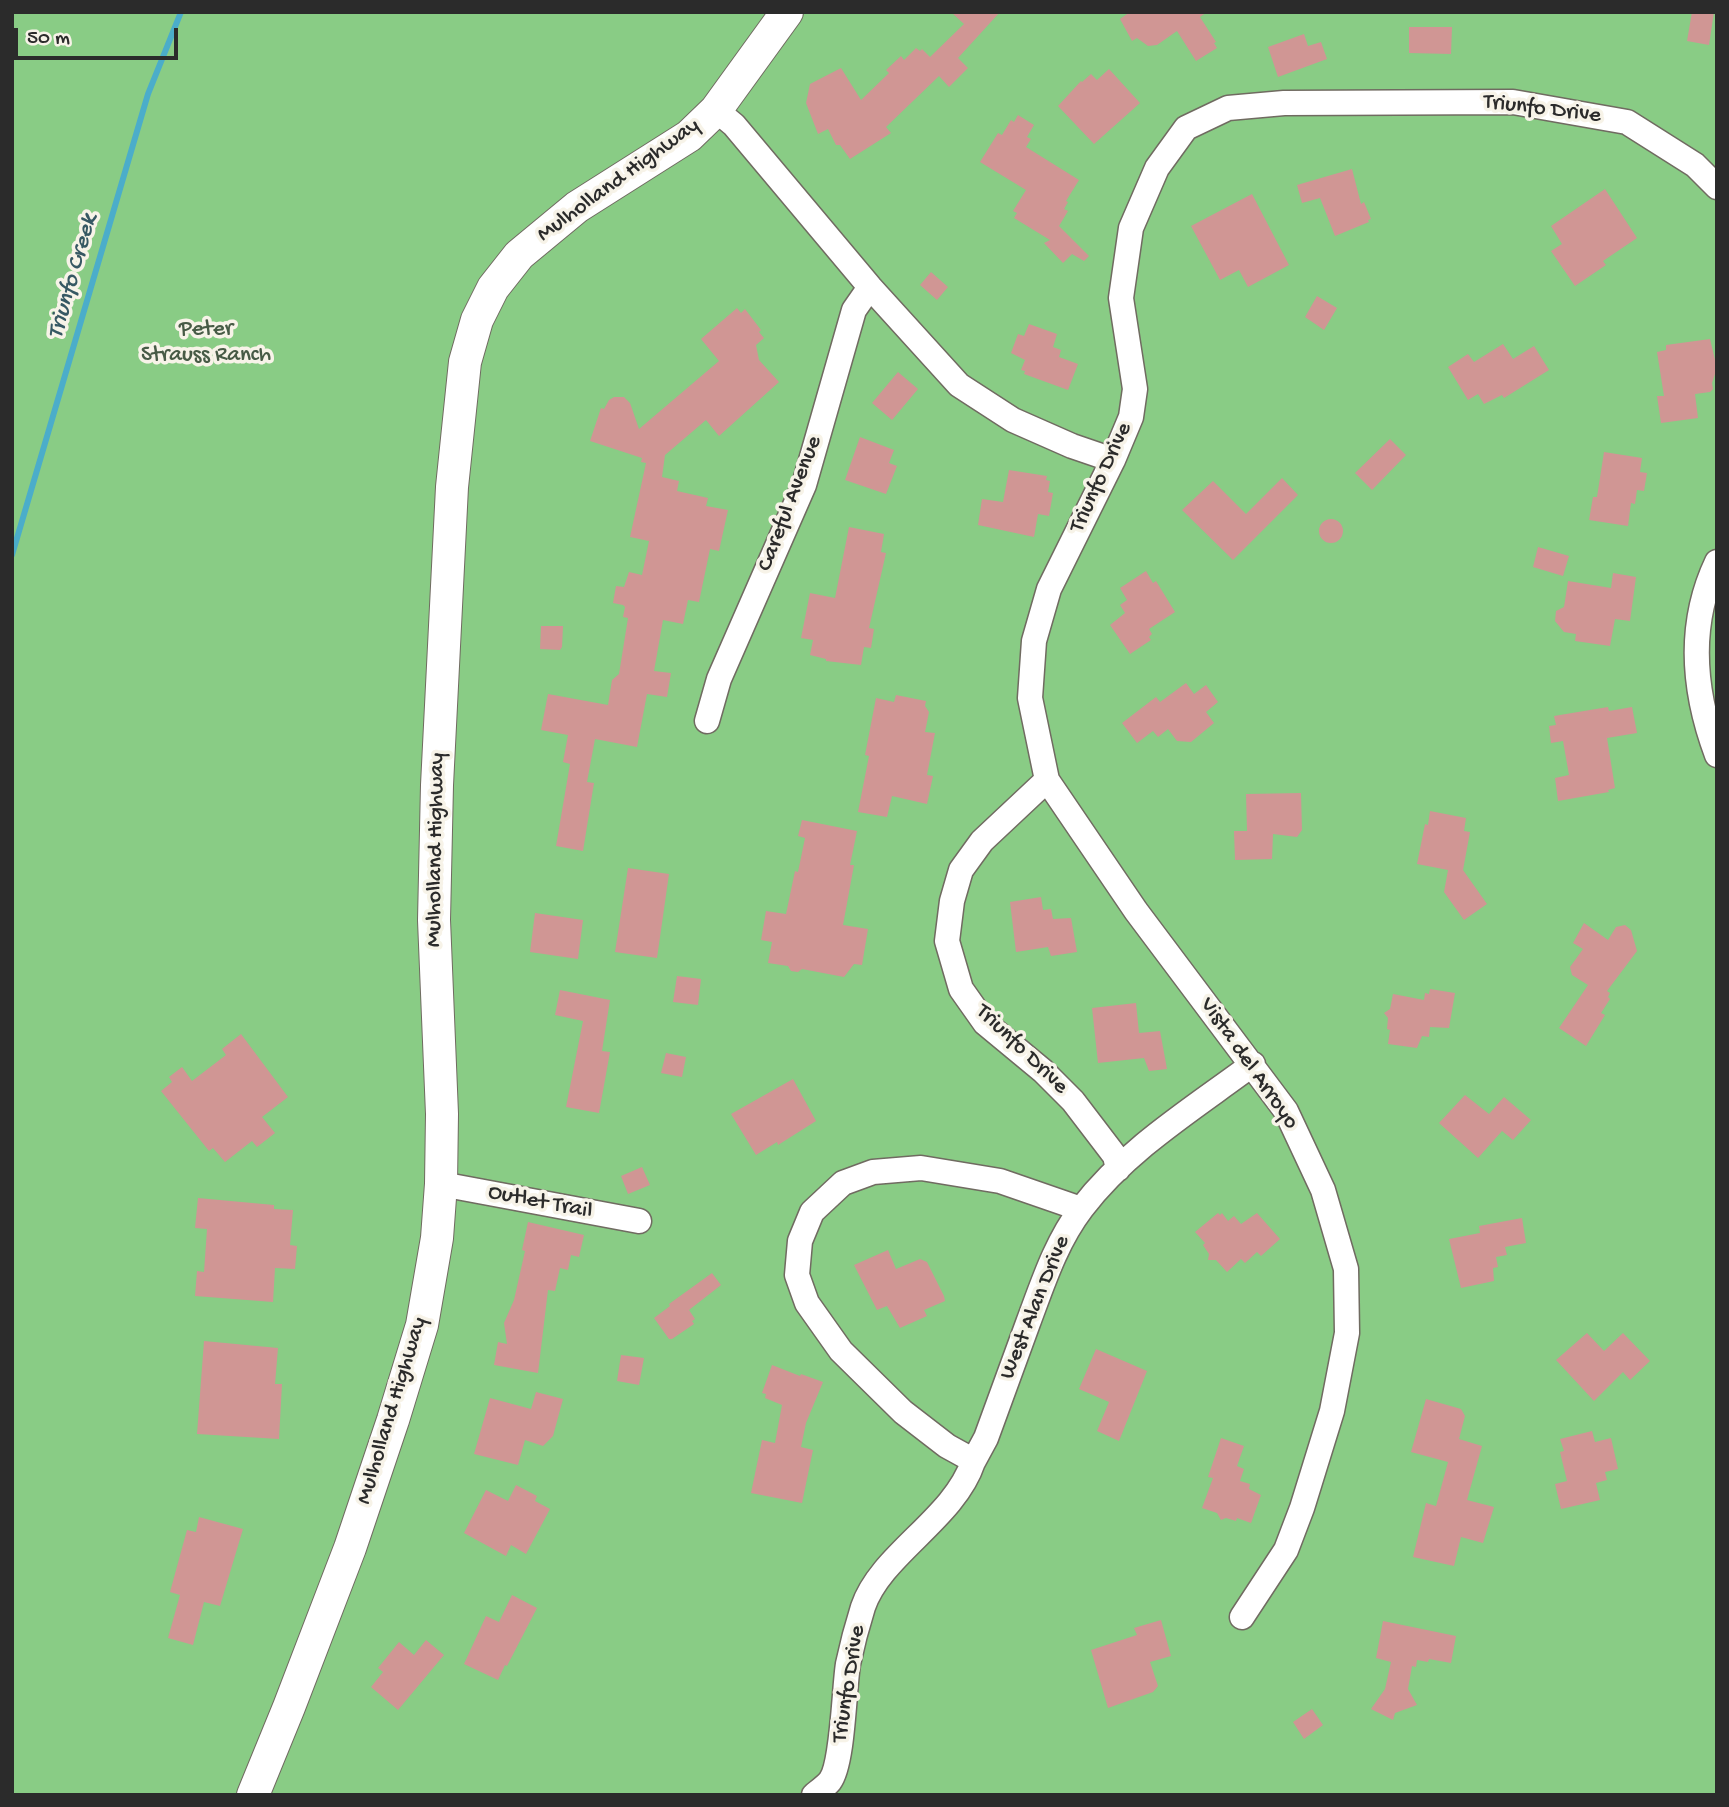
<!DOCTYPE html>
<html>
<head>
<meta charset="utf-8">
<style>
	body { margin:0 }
	#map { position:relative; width:1729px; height:1807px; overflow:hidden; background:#f1e1c6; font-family:"Gochi Hand",sans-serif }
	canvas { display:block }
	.frame { position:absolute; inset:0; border:14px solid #2b2b2b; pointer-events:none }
	.scale { position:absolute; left:14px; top:28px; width:164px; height:32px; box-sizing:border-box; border:4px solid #2b2b2b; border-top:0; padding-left:9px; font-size:21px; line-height:24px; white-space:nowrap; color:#2b2b2b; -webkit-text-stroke:5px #f7f3e8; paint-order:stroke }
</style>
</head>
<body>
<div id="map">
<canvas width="1729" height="1807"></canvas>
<div class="frame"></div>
<div class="scale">50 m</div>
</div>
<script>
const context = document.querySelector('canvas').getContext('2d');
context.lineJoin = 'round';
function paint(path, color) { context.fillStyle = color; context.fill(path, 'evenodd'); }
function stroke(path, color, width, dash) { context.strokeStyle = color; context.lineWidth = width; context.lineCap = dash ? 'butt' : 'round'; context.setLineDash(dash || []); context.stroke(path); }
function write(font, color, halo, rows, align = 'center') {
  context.font = font + ' "Gochi Hand",sans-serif'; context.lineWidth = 7; context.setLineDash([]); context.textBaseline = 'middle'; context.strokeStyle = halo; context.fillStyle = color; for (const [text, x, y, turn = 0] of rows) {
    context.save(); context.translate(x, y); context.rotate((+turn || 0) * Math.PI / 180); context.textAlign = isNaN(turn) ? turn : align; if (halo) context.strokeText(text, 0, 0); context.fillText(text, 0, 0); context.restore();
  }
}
const green = new Path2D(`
	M12,12h1705v1783h-1705z`);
const stream = new Path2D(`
	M12,555l136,-461 33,-82`);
const building = new Path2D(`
	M951,12h49l-42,46 10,10 -19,19 -10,-11 -53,51 5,6 -41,26 -10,-14h-4l-8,-16 -10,5 -12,-31 4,-19 31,-16 20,32 28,-27 -3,-3 15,-14 3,4 12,-12 4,3 2,-2 8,8 34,-33z
	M1130,12h77l-7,5 16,25 -2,1 3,5 -21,13 -19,-30 -20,14 -9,1 -11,-8 -5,3 -12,-22z
	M1692,12h22l-5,33 -22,-4z
	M1409,27h43l-1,27 -42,-1z
	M1304,34l4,12 13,-4 6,17 -49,18 -10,-30z
	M1109,69l31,34 -46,41 -36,-38 23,-25 1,1 9,-8 6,6z
	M1018,115l16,10 -7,12 4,2 -5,8 53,33 -13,21 2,1 -4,7 4,2 -9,15 30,30 -5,5 -12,-7 -9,9 -19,-20 6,-3 -36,-22 3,-5 -4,-2 13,-21 -46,-28 18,-29 4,2 9,-15 3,2z
	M1352,169l9,35 3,-2 7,17 -3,1 1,2 -34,14 -15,-38 -18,5 -5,-18z
	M1605,189l32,49 -34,23 3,4 -31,21 -24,-35 11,-7 -11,-18z
	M1252,194l37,71 -41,22 -9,-17 -19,10 -29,-54z
	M931,272l17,15 -11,13 -17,-15z
	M1317,296l20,12 -13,22 -19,-13z
	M737,308l4,5 4,-4 16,21 -2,2 5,6 -8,7 3,15 20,22 -60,54 -13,-16 -41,35 -3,22 17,4 -2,10 31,7 -2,8 22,4 -9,41 -9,-2 -11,53 -11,-2 -5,24 -20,-4 -9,51 17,2 -4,24 -20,-3 -10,53 -42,-8 -8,43 7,1 -11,68 -27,-5 14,-82 -7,-2 5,-27 -27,-5 7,-36 60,11 4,-25 7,-6 9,-56 -5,-1 2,-10 -2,-2 -10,-2 3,-17 8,1 5,-15 13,3 7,-34 -19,-4 16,-74 -5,-1 1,-4 -52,-17 11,-33 3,1 5,-9 5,-3h10l6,6 9,26 80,-68 -18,-22z
	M1029,324l28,10 -4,13 8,3 -2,7 19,7 -10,26 -44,-16 1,-3 -4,-1 4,-10 -14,-7 7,-19 6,2z
	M1710,339l7,29 -5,15 1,6 -3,3 -15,2 3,24 -37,5 -4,-27h7l-7,-44 9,-2v-5z
	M1503,344l10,15 21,-13 15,24 -45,28 -2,-3 -18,9 -6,-10 -10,6 -20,-33 20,-13 6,8z
	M898,372l20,17 -26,31 -20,-17z
	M860,437l34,13 -5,13 8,3 -11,28 -41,-14z
	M1390,439l16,16 -34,35 -17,-17z
	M1604,452l38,6 -2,14 7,1 -3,18 -7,-1 -2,14 -4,-1 -3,23 -39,-6 4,-23h4z
	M1009,470l38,6 -1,4 4,1 -2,11 5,1 -4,23 -11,-2 -4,23 -56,-12 4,-26 21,3z
	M1282,478l16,17 -65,65 -51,-50 31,-29 33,33z
	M1319 531a12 12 0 1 1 24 0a12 12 0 1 1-24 0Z
	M849,527l35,7 -3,18 5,1 -17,75 5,1 -3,19 -7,-1 -3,18 -35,-4v-2l-16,-4 3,-15 -12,-2 9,-45 25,5z
	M1538,547l31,9 -6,20 -30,-9z
	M1146,571l7,12 3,-2 19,31 -26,17 3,5 -3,3 2,3 -21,14 -20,-29 15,-12 -5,-8 7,-5 -7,-12z
	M1613,573l23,4 -6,44 -15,-2 -5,27 -35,-5 1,-7 -12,-2 -9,-11 1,-10 8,-4 4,-26 43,7z
	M541,626h22l-1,21 -2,3 -20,-1z
	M1186,683l8,11 12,-9 12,17 -12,10 8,11 -23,19 -14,-1 -9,-12 -10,8 -5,-6 -16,12 -15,-20 34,-26 4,5z
	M896,695l30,6 -1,5 4,6 -4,20 10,1 -8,42 6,1 -6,28 -35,-8 -5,21 -29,-5 11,-56 -4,-1 11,-57 18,4z
	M1608,707l1,4 23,-4 5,26 -30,5 8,50 -7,2 1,2 -51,9 -3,-23 14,-3 -6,-34 -12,2 -2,-17 7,-1 -2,-9z
	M1301,793l1,37 -5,7 -24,-3 -1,25 -37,1 -1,-29h13l-1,-37z
	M1430,811l36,7 -2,13 6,1 -7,38 24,34 -23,16 -20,-28 4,-22 -31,-6 8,-40 3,1z
	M802,820l55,11 -7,34h4l-11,60 25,4 -6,36 -8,-1 -10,13 -42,-8 -4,3 -7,-1 -3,-5 -20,-3 4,-21 -11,-2 5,-29 20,3 9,-43 3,1 7,-34 -7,-2z
	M628,868l41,6 -12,84 -42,-6z
	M1041,897l2,13 8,-1 2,10 18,-1 6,34 -26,4 -3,-9 -32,5 -6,-50z
	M535,913l48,7 -5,39 -48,-7z
	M1584,923l24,17 8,-13 9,-2 6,5 6,21 -30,40 3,2 -2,4 2,2 -9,14 4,2 -19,31 -27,-18 29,-43 -16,-10 -2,-8 13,-18 -10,-6z
	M677,976l24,3 -3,26 -25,-3z
	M1430,989l25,4 -6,35 -19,-1 -1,10 -7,-1 -5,12 -29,-4 2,-14 -3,-1 1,-11 -4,-5 6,-4 3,-15 31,6 1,-7 4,1z
	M560,990l50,10 -8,51 8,1 -11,61 -33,-6 17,-86 -28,-6z
	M1136,1003l3,30 21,-2 7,38 -18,2 -5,-13 -46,5 -6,-55z
	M241,1034l47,63 -26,20 13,16 -18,14 -5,-6 -27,21 -12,-14 -4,3 -48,-60 11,-9 -3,-5 13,-10 10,14 34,-26 -4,-6z
	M666,1053l20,4 -4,20 -21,-4z
	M793,1079l23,42 -38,24 -1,-3 -21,13 -25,-41z
	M1465,1095l24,19 15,-17 27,23 -18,20 -11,-9 -24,27 -39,-35z
	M642,1167l8,18 -22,9 -7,-18z
	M198,1198l76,7v4l19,1 -3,35 7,1 -2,23 -20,-1 -2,34 -78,-6 2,-25 7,1 3,-43 -12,-1z
	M1218,1213l2,2 2,-2 6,8 6,-5 7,8 16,-11 23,26 -19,17 -4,-4 -12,11 -4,-4 -14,13 -11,-12h-8l1,-6 -6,-9 2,-2 -10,-11z
	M1522,1218l4,25 -21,4 2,8 -11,2 2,10 -5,1 1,13 -33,7 -12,-49 31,-6 -1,-7z
	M528,1222l56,13 -5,22 -8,-2 -3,15 -8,-2 -5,23 -7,-1 -10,83 -44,-8 4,-23 9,2 -3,-21 10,-23 11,-49 -3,-1z
	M888,1250l8,19 24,-10 7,3 17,34 1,5 -21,9 3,6 -27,12 -13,-22 -10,4 -23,-45z
	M712,1273l9,12 -32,25 6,9 -3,2 2,3 -22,15h-3l-15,-21 16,-12 -1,-2z
	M1587,1333l17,18 19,-18 27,28 -20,19 -7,-8 -29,29 -38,-41z
	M204,1341l74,7 -3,36h7l-3,55 -82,-5z
	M1096,1349l51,22 -28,70 -22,-10 12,-29 -30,-13z
	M621,1355l23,3 -5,27 -22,-4z
	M772,1365l28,11 1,-2 22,8 -17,41 -5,24 12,3 -11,53 -51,-10 11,-53 13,3 7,-38 -17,-7 1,-4 -4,-1z
	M536,1392l27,7 -10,37 -10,10 -18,-6 -7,25 -44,-11 16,-56 41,11z
	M1426,1399l35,10 4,7 -6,23 23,7 -15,54 27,7 -11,36 -22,-6 -7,29 -41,-9 13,-54 10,3 12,-44 -37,-10z
	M1592,1431l3,11 16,-4 7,31 -13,3 2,8 -11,3 4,17 -39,9 -6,-25 12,-3 -7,-29 4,-1 -4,-12z
	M1221,1438l23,8 -7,20 7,3 -4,12 10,3 -1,5 12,6 -10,28 -14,-5 -1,3 -10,-3 -5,2 -4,-7 -15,-5 11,-30 -5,-1z
	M516,1485l21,11 -2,5 15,8 -24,45 -15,-9 -5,11 -42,-23 22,-43 22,11z
	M199,1517l44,12 -23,77 -16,-4 -11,43 -25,-7 12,-43 -10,-3 17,-62 9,2z
	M512,1595l25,13 -30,58 -2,-1 -7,15 -34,-16 22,-48 13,6z
	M1161,1620l10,36 -21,6 8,24 -5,6 -45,16 -17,-58 46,-15 -3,-7z
	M1383,1621l73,15 -5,27 -22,-4 -1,3 -11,-2 -1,7 -4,-1 -4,23 9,16 -22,8 -2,7 -22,-11 14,-20 6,-27 -15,-4z
	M426,1640l18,15 -46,55 -27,-23 12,-15 -5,-4 21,-26 15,13z
	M1312,1709l11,16 -19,14 -11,-17z`);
const minor = new Path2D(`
	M716,110l18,15 136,162 89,98 54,35 59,26 41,14
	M1717,562c-30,63 -24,129 0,193
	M707,721l12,-42 85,-194 50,-175 16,-23
	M1047,780l89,131 150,200 37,79 23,79 1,64 -15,78 -30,97 -16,42 -44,67
	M1118,1169l-3,-13 -42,-55 -30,-30 -58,-48 -24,-34 -14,-48 5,-40 9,-31 21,-29 65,-61 -17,-82 4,-57 15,-52 64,-129 18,-43 4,-28 -14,-91 10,-70 26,-60 29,-40 42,-20 56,-5 229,-1 114,20 68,43 22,22
	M441,1184l198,37
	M973,1462l13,-24c14,-38 28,-77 42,-115 15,-40 28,-81 54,-115 45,-59 112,-100 171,-144
	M814,1795c5,-4 12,-9 16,-14 13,-17 14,-92 18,-117 4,-19 9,-38 15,-57 18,-53 91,-88 110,-145l-6,-5 -20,-11 -44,-34 -62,-61 -34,-48 -10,-28 3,-34 12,-29 31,-29 30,-11 48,-4 79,13 81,28`);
const major = new Path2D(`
	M253,1795l36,-88 61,-159 43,-128 29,-95 15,-87 4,-54 1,-70 -8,-194 3,-135 15,-298 13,-125 12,-42 16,-32 26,-33 58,-48 112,-71 27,-26 71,-98`);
const streetNames = [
	["Triunfo Drive",1542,110,7],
	["Mulholland Highway",619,181,-36],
	["Triunfo Drive",1102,478,-65],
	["Careful Avenue",791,504,-69],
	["Mulholland Highway",437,850,-89],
	["Triunfo Drive",1021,1050,44],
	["Vista del Arroyo",1248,1064,55],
	["Outlet Trail",540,1203,11],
	["West Alan Drive",1036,1308,-68],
	["Mulholland Highway",393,1411,-73],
	["Triunfo Drive",850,1684,-81]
];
const parkNames = [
	["Peter",206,330],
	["Strauss Ranch",206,356]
];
const waterNames = [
	["Triunfo Creek",74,277,-74]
];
paint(green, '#89cc85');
stroke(stream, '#4badca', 6);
paint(building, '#d09694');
stroke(minor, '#706b61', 27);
stroke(major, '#706b61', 34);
stroke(minor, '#fff', 24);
stroke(major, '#fff', 32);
write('23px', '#2b2b2b', '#f7f3e8', streetNames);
write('23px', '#475b46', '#f7f3e8', parkNames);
write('italic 24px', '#365863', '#f7f3e8', waterNames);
</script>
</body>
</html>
